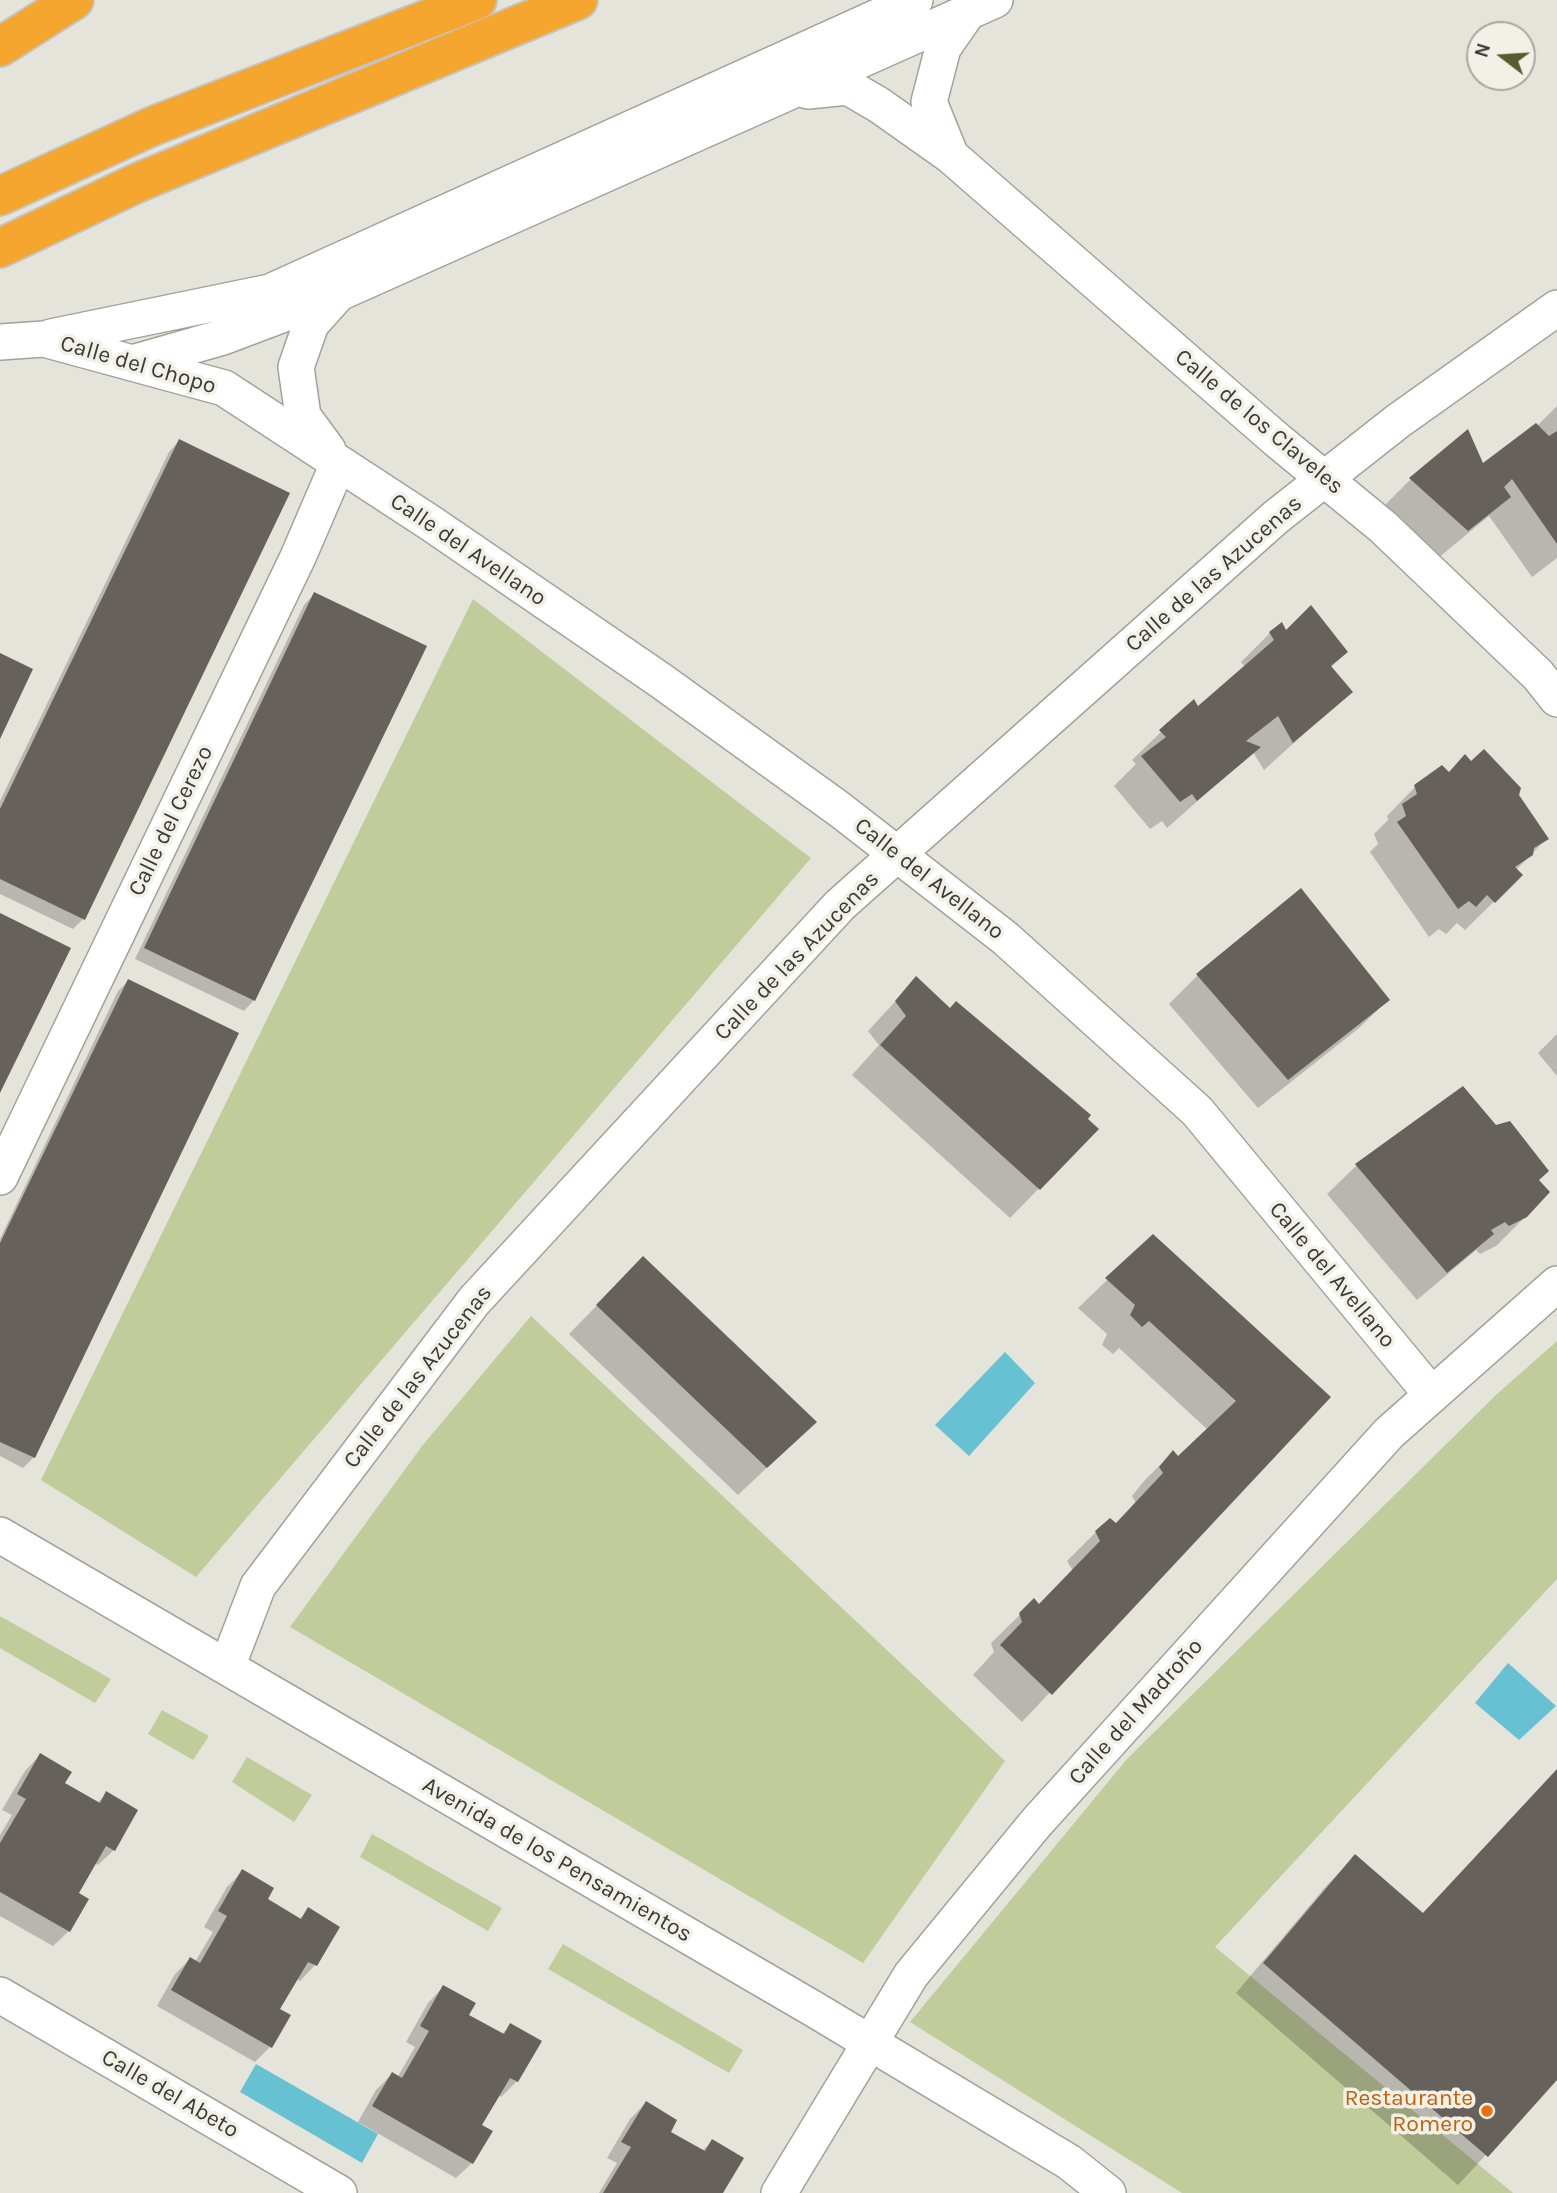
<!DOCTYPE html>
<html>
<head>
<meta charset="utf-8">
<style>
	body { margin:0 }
	#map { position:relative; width:1557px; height:2193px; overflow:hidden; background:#e5e4db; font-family:Karla,sans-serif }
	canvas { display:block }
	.north { position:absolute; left:1466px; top:21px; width:70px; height:70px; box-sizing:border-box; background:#f2f1e8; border:2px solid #a8a8a1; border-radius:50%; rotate:287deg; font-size:19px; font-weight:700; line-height:28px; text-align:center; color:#3a3a36 }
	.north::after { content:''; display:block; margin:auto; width:24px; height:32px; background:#565c2a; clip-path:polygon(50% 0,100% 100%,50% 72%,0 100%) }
</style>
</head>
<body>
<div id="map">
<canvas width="1557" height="2193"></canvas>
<div class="north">N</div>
</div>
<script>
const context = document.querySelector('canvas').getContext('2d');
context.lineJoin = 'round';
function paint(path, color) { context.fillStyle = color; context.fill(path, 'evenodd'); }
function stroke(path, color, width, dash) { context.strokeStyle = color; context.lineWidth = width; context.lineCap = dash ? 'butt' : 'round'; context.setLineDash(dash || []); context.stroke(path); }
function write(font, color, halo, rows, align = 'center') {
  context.font = font + ' Karla,sans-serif'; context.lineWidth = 7; context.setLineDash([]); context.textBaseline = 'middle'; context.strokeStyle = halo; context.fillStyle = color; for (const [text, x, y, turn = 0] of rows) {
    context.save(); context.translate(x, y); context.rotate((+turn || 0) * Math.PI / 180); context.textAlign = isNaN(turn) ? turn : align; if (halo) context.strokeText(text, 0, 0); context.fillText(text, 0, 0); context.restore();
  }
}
const green = new Path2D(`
	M473,599l338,259 -615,719 -155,-97z
	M531,1316l474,445 -142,202 -573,-336 132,-181z
	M1557,1341v238l-342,368 298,246h-331l-272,-171 217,-263 370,-365z
	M0,1616l111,63 -16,24 -95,-55z
	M162,1710l47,26 -16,24 -45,-26z
	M247,1757l65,38 -18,27 -62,-40z
	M372,1834l130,74 -14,23 -128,-74z
	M563,1944l180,106 -14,23 -181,-104z`);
const water = new Path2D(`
	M1005,1352l30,31 -66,73 -34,-31z
	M1508,1663l48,43 -37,34 -44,-37z
	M256,2064l122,70 -16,29 -122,-71z`);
const shadow = new Path2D(`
	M1557,406v152l-25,19 -43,-61 -51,42 -56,-50 29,-29 71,-13 55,-40z
	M179,441l-96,478 -10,10 -73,-35v-93l169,-349z
	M314,594l-60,406 -10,11 -109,-52 169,-354z
	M1270,633h16l60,19 -16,16 20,24 -86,78 -11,-18 -86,76 -5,-7 -12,8 -36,-43 22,-22 -4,-4 61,-59 5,8 47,-42 -4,-5z
	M1448,774l69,21 30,43 -31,32 5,5 -56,55 -8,-7 -11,11 -7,-5 -10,8 -59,-85 8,-8 -4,-10 14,-14 -1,-4 28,-29z
	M1301,891l87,109 -29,28 -101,80 -89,-104 28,-28z
	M916,979l34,31 147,119 -87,89 -158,-143 27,-30 -11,-14z
	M128,981l109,52 -203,424 -11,11 -23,-12v-217l118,-248z
	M1557,1034v42l-19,-23z
	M1463,1088l74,93 -11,35 -30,30 -16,8 -4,-4 -59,50 -90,-106 29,-28z
	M1153,1236l175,161 -306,325 -49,-47 21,-23 -3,-9 43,-42 5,5 34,-35 -6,-10 29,-29 19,-7 21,-22 -4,-7 12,-15 29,-29 5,6 30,-28 -89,-82 -6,6 -11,-9 5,-11 -29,-26z
	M615,1287l200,135 -77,73 -169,-161z
	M40,1755l23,29 34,19 9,-9 8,56 -16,15 -4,-2 -17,31 -8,37 -16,15 -53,-30v-81l12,-20 -10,-5 23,-39z
	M1557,1770v308l-99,107 -222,-192 91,-108 28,-28 67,57z
	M243,1871l22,29 34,20 10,-11 6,56 -15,16 -4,-2 -18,31 -8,37 -15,15 -98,-56 18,-32 15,-15 5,3 18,-30 -9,-5 23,-40z
	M443,1987l23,29 35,19 9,-9 7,55 -16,16 -3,-2 -18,31 -8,37 -16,15 -98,-56 18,-32 16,-16 5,4 18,-31 -9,-5 22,-39z
	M646,2103l22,29 34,19 10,-10 9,52h-122l18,-30 -10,-5 23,-39z`);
const building = new Path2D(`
	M1536,423l13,13 8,-5v113l-45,-65 -8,8 7,10 -43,34 -59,-53 59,-49 15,34z
	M179,439l111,54 -205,427 -85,-41v-70z
	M314,592l113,54 -172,355 -111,-53z
	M1311,605l37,47 -17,14 22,26 -60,51 -15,-27 -32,25 15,6 -64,54 -5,-7 -12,8 -39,-46 25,-19 -7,-7 35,-31 4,7 76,-66 -5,-8 13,-10 4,8z
	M0,653l33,16 -33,70z
	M1484,749l37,39 -2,7 30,44 -15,9 -1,7 -18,12 8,8 -28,28 -8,-8 -11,12 -7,-6 -11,8 -61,-87 9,-6 -4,-12 15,-10 -3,-9 28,-20 7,7 16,-18 6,7z
	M1301,888l89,112 -102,80 -92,-106z
	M0,913l71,35 -71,145z
	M916,976l34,32 6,-7 135,114 -3,4 11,10 -59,61 -160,-145 26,-29 -11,-15z
	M128,979l111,54 -204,425 -35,-16v-199z
	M1463,1086l33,39 14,-4 39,50 -10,9 11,12 -23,25 -18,9 -4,-4 -14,8 3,4 -47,39 -92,-109z
	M1153,1234l178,163 -279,298 -52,-50 22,-23 -3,-9 15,-15 5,6 61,-63 -5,-10 15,-13 6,5 47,-50 -4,-6 14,-17 5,6 58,-55 -87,-80 -7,6 -12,-12 5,-10 -30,-27z
	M643,1256l174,166 -50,46 -171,-163z
	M40,1753l32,19 -7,11 35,20 6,-12 32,19 -23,41 -9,-5 -27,47 10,6 -19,33 -70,-40v-49l26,-44 -9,-5z
	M1557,1769v311l-69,77 -225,-194 92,-109 68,59z
	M242,1869l32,19 -6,11 33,20 7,-12 32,20 -23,39 -9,-4 -28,47 11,6 -19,33 -101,-58 19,-33 10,6 27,-47 -9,-5z
	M443,1985l33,18 -7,12 35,19 6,-11 32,18 -24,41 -8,-4 -28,47 11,6 -20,33 -101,-58 20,-34 10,6 27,-47 -9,-5z
	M646,2101l31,19 -6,12 34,19 7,-12 32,19 -21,35h-120l28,-46 -10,-5z`);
const street = new Path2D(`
	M808,91l40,-4 31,18 72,51 -22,-54 14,-54 25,-36
	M951,156l326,284 106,87 155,148 19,24
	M51,337l219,-45 645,-292
	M0,342l44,-3 180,49 208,136 228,156 179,129 166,129 192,173 235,284
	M132,363l91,-26 114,-43 658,-294
	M328,450l-25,-34 -7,-49 15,-43 26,-29
	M0,1177l298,-620 40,-93
	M0,1535l812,473 257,154 39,31
	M227,1667l31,-81 216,-285 366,-396 436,-388 122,-96 159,-113
	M0,1995l339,198
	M779,2193l132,-218 125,-152 353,-390 168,-149`);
const highway = new Path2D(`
	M0,47l74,-47
	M0,196l153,-70 324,-126
	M0,248l137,-65 441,-183`);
const markers = [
	[1487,2111,7,"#e8710a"]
];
const streetNames = [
	["Calle del Chopo",138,365,16],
	["Calle de los Claveles",1259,422,40],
	["Calle del Avellano",468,550,34],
	["Calle de las Azucenas",1214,574,-41],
	["Calle del Cerezo",171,821,-64],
	["Calle del Avellano",929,879,38],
	["Calle de las Azucenas",797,956,-46],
	["Calle del Avellano",1332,1275,50],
	["Calle de las Azucenas",418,1377,-52],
	["Calle del Madroño",1136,1712,-48],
	["Avenida de los Pensamientos",557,1860,30],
	["Calle del Abeto",170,2094,30]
];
const foodNames = [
	["Restaurante",1473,2098],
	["Romero",1473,2124]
];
paint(green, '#c1cc9b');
paint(water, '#66c2d3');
paint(shadow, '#0003');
paint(building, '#67615c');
stroke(street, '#a3a29a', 38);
stroke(highway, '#c4c4c3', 42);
stroke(street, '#fff', 35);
stroke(highway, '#f4a62f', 38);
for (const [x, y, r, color] of markers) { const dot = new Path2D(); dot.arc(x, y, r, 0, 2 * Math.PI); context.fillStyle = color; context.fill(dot); stroke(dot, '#f2f1e8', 2.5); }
write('23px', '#3a3a36', '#f2f1e8', streetNames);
write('23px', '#c56008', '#f2f1e8', foodNames, 'right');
</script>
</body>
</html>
